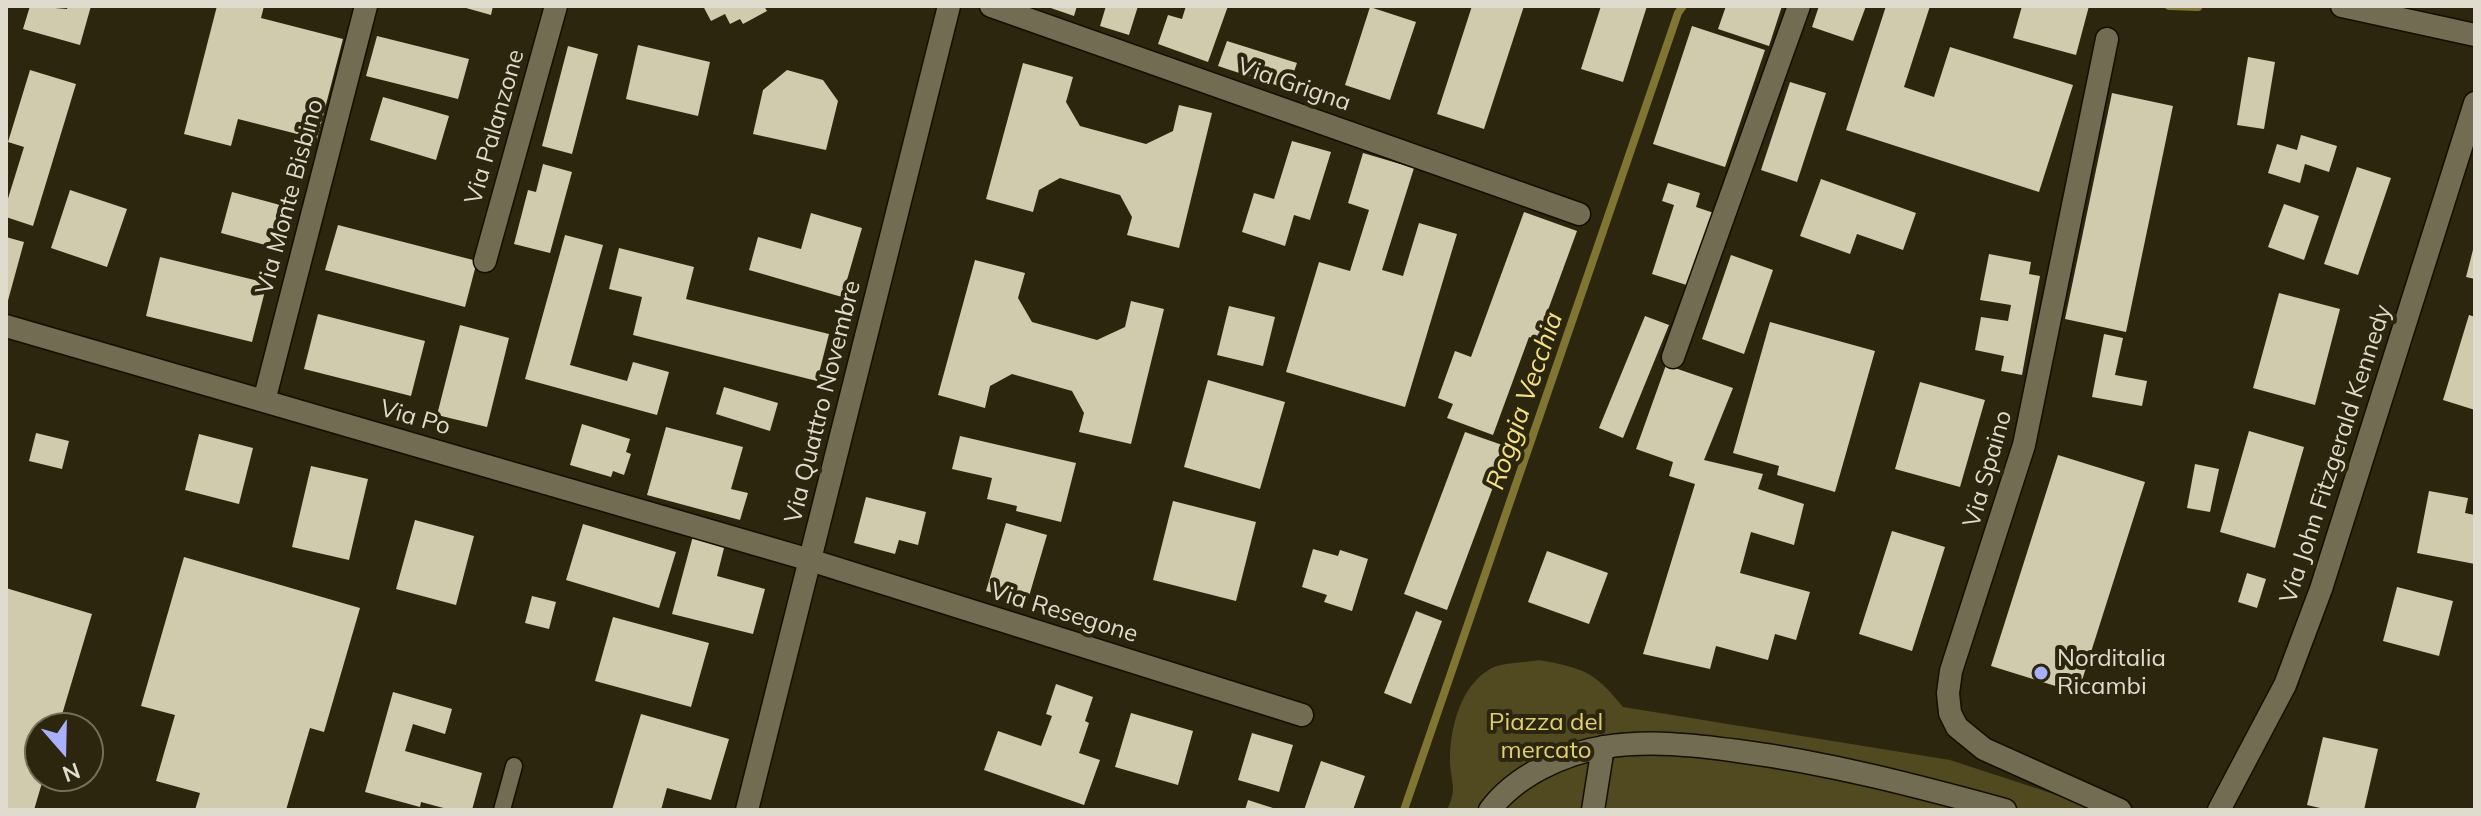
<!DOCTYPE html>
<html>
<head>
<meta charset="utf-8">
<style>
	body { margin:0 }
	#map { position:relative; width:2481px; height:816px; overflow:hidden; background:#2b260d; font-family:Mulish,sans-serif }
	canvas { display:block }
	.frame { position:absolute; inset:0; border:8px solid #dfdccd; pointer-events:none }
	.north { position:absolute; left:24px; top:712px; width:80px; height:80px; box-sizing:border-box; background:#2b260d; border:2px solid #736f5a; border-radius:50%; rotate:160deg; font-size:22px; font-weight:700; line-height:32px; text-align:center; color:#dfdccd }
	.north::after { content:''; display:block; margin:auto; width:28px; height:36px; background:#a8b0fc; clip-path:polygon(50% 0,100% 100%,50% 72%,0 100%) }
</style>
</head>
<body>
<div id="map">
<canvas width="2481" height="816"></canvas>
<div class="frame"></div>
<div class="north">N</div>
</div>
<script>
const context = document.querySelector('canvas').getContext('2d');
context.lineJoin = 'round';
function paint(path, color) { context.fillStyle = color; context.fill(path, 'evenodd'); }
function stroke(path, color, width, dash) { context.strokeStyle = color; context.lineWidth = width; context.lineCap = dash ? 'butt' : 'round'; context.setLineDash(dash || []); context.stroke(path); }
function write(font, color, halo, rows, align = 'center') {
  context.font = font + ' Mulish,sans-serif'; context.lineWidth = 8; context.setLineDash([]); context.textBaseline = 'middle'; context.strokeStyle = halo; context.fillStyle = color; for (const [text, x, y, turn = 0] of rows) {
    context.save(); context.translate(x, y); context.rotate((+turn || 0) * Math.PI / 180); context.textAlign = isNaN(turn) ? turn : align; if (halo) context.strokeText(text, 0, 0); context.fillText(text, 0, 0); context.restore();
  }
}
const green = new Path2D(`
	M1539,660c44,8 55,11 84,47l327,53 153,50h-656c12,-24 2,-30 3,-54 1,-31 11,-70 40,-87 12,-7 35,-6 49,-9z`);
const stream = new Path2D(`
	M2169,6l29,1
	M1404,810l274,-797 5,-7`);
const building = new Path2D(`
	M30,6l37,3 1,-3h23l-11,39 -57,-16z
	M217,6h47l-3,12 82,21 -26,100 -79,-20 -7,27 -47,-12z
	M459,6h34l-2,9z
	M703,6h61l3,5 -24,13 -3,-5 -10,5 -5,-10 -14,7z
	M1045,6h32l-3,10z
	M1106,6h32l-9,29 -29,-9z
	M1186,6h42l-20,56 -50,-18 10,-29 14,4z
	M1472,6h52l-40,123 -47,-15z
	M1601,6h46l-24,76 -42,-13z
	M1726,6h56l-13,40 -51,-17z
	M1819,6h47l-13,35 -41,-14z
	M1886,6h44l-26,81 30,10 16,-50 123,38 -34,107 -193,-62z
	M2022,6h67l-13,49 -63,-17z
	M1370,7l46,15 -26,78 -45,-15z
	M1692,26l73,24 -40,117 -72,-23z
	M377,36l92,23 -11,40 -92,-23z
	M1227,41l70,22 -9,26 -70,-23z
	M638,45l72,17 -12,54 -72,-17z
	M568,46l30,8 -26,100 -30,-8z
	M2248,57l27,5 -11,67 -27,-4z
	M1023,63l50,14 -7,25 14,24 66,18 27,-13 6,-26 33,8 -33,135 -52,-13 5,-18 -12,-22 -60,-17 -21,12 -6,22 -47,-13z
	M30,70l46,14 -43,142 -27,-9v-12l18,-58 -16,-5z
	M787,70l36,10 15,21 -12,49 -73,-16 10,-44z
	M1790,82l36,11 -29,89 -36,-12z
	M2112,93l61,13 -47,226 -61,-13z
	M383,97l66,19 -13,44 -66,-20z
	M2301,135l36,11 -8,26 -24,-8 -5,19 -32,-10 9,-29 20,6z
	M1292,141l39,11 -21,68 -16,-5 -9,31 -43,-14 12,-39 20,6z
	M1363,153l51,15 -32,102 21,6 16,-53 38,11 -52,173 -119,-35 33,-110 31,9 19,-61 -21,-7z
	M543,164l29,8 -22,81 -36,-9 14,-54 8,2z
	M2357,167l34,11 -33,97 -34,-11z
	M1821,179l95,34 -13,37 -46,-16 -7,20 -50,-18z
	M1668,183l32,10 -4,14 21,7 -24,73 -41,-13 22,-69 -12,-4z
	M70,190l57,19 -20,58 -56,-19z
	M232,192l48,13 -11,41 -48,-13z
	M2284,204l35,12 -15,44 -36,-13z
	M1524,212l53,19 -40,109 -8,-3 -36,98 -46,-17 6,-14 -15,-6 17,-47 16,6z
	M811,213l51,15 -20,69 -93,-27 9,-33 43,12z
	M338,225l139,36 -12,46 -140,-37z
	M565,235l38,10 -33,120 57,16 6,-19 36,10 -12,43 -132,-36z
	M6,237l18,5 -17,62 -1,-1z
	M2474,246h1v33l-9,-2z
	M619,248l75,19 -8,32 143,35 -12,47 -184,-46 9,-38 -33,-8z
	M1989,254l42,8 -2,12 11,2 -18,99 -21,-4 3,-15 -29,-6 6,-33 27,4 3,-16 -31,-5z
	M1731,255l42,15 -29,84 -42,-15z
	M160,257l107,26 -15,59 -106,-26z
	M975,260l50,13 -7,25 14,24 65,18 28,-13 6,-26 33,8 -33,135 -52,-12 5,-19 -12,-22 -60,-17 -22,12 -5,22 -47,-13z
	M2279,293l61,16 -25,96 -62,-17z
	M1229,306l46,11 -12,49 -46,-11z
	M318,314l107,27 -14,55 -107,-27z
	M2469,315l6,2v93l-32,-10z
	M1645,316l24,9 -46,113 -24,-10z
	M1770,322l105,29 -40,141 -58,-17 2,-9 -46,-13z
	M460,325l49,13 -22,89 -50,-12z
	M2104,334l19,4 -8,37 32,6 -5,25 -50,-9z
	M1666,365l67,23 -29,72 59,14 -5,15 46,15 -10,41 -43,-13 -11,41 70,19 -14,48 -21,-6 -7,26 -52,-14 -6,23 -67,-15 52,-170 -26,-8 4,-14 -37,-13z
	M1208,380l77,22 -25,87 -76,-22z
	M1920,382l65,18 -25,87 -65,-18z
	M724,387l54,16 -8,28 -54,-17z
	M582,424l48,15 -4,13 5,2 -7,21 -11,-4 -2,6 -41,-12z
	M666,427l77,20 -12,42 17,4 -8,27 -93,-25z
	M2249,431l55,16 -29,101 -55,-16z
	M1465,432l43,15 -61,163 -43,-16z
	M36,433l33,8 -7,28 -33,-8z
	M199,434l54,14 -14,56 -54,-14z
	M960,436l116,27 -15,59 -45,-11 1,-5 -30,-7 5,-21 -40,-9z
	M2058,455l87,27 -67,211 -87,-27z
	M2195,464l24,5 -9,43 -23,-4z
	M311,466l57,13 -19,81 -57,-13z
	M2429,491l39,7 -3,15 10,2v49l-58,-11z
	M866,497l60,15 -8,33 -19,-5 -4,14 -41,-11z
	M1173,501l83,21 -20,79 -83,-21z
	M415,520l59,16 -18,69 -60,-16z
	M1006,523l41,12 -20,68 -41,-12z
	M583,524l93,28 -17,56 -93,-28z
	M1892,531l53,16 -33,104 -53,-17z
	M693,536l32,8 -8,32 48,13 -12,45 -81,-20z
	M1313,549l25,7 2,-6 28,9 -16,52 -28,-9 3,-7 -25,-8z
	M1547,551l61,22 -19,51 -61,-22z
	M184,557l176,51 -36,124 -14,-4 -24,82h-91l5,-17 -44,-12 19,-66 -34,-9z
	M2247,573l19,6 -9,29 -19,-6z
	M2397,587l56,14 -14,55 -56,-15z
	M6,588l86,26 -34,114h-18v48h4l-10,34 -28,-2z
	M532,596l24,6 -7,27 -24,-6z
	M1416,611l26,10 -31,83 -27,-11z
	M613,617l96,26 -18,64 -96,-26z
	M1056,684l37,13 -8,24 4,2 -10,30 21,7 -16,45 -100,-35 14,-39 43,15 11,-30 -6,-2z
	M393,692l59,17 -7,25 -32,-10 -8,27 77,22 -10,37h-21l-30,-8 -1,5 -55,-15z
	M1131,713l62,18 -15,54 -63,-18z
	M641,714l88,25 -18,61 -44,-12 -6,22h-49z
	M1252,733l41,12 -14,47 -41,-12z
	M2323,737l55,12 -14,61h-35l-22,-5z
	M1321,761l44,15 -12,34h-49z
	M1248,800l28,9v1h-31z`);
const service = new Path2D(`
	M502,810l12,-44`);
const pedestrian = new Path2D(`
	M1490,810c25,-34 74,-57 115,-63 44,-7 89,-2 133,4 92,12 179,35 267,59
	M1593,810l10,-63`);
const minor = new Path2D(`
	M991,6l588,208
	M2342,6l133,29
	M2107,39l-83,406 -73,226 -3,22 2,20 7,14 27,22 136,61
	M485,261l71,-255
	M6,326l804,234 492,155
	M1673,357l126,-351
	M264,401l102,-395
	M2219,810l66,-125 36,-96 154,-486`);
const tertiary = new Path2D(`
	M747,810l202,-804`);
const markers = [
	[2041,673,8,"#a8b0fc"]
];
const streetNames = [
	["Via Grigna",1294,85,19],
	["Via Palanzone",495,127,-74],
	["Via Monte Bisbino",290,197,-75],
	["Via Quattro Novembre",823,402,-76],
	["Via Po",415,418,16],
	["Via John Fitzgerald Kennedy",2336,454,-72],
	["Via Spaino",1988,469,-74],
	["Via Resegone",1064,613,17]
];
const poiNames = [
	["Norditalia",2057,659],
	["Ricambi",2057,687]
];
const parkNames = [
	["Piazza del",1546,723],
	["mercato",1546,751]
];
const waterNames = [
	["Roggia Vecchia",1525,401,-71]
];
paint(green, '#514920');
stroke(stream, '#817533', 8);
paint(building, '#d0cbad');
stroke(service, '#130f00', 19);
stroke(pedestrian, '#130f00', 25);
stroke(minor, '#130f00', 25);
stroke(tertiary, '#130f00', 25);
stroke(service, '#726d52', 16);
stroke(pedestrian, '#726d52', 22);
stroke(minor, '#726d52', 22);
stroke(tertiary, '#726d52', 22);
for (const [x, y, r, color] of markers) { const dot = new Path2D(); dot.arc(x, y, r, 0, 2 * Math.PI); context.fillStyle = color; context.fill(dot); stroke(dot, '#2b260d', 3); }
write('24px', '#dfdccd', '#2b260d', streetNames);
write('24px', '#dfdccd', '#2b260d', poiNames, 'left');
write('24px', '#e2cf71', '#2b260d', parkNames);
write('italic 26px', '#f4e283', '#2b260d', waterNames);
</script>
</body>
</html>
